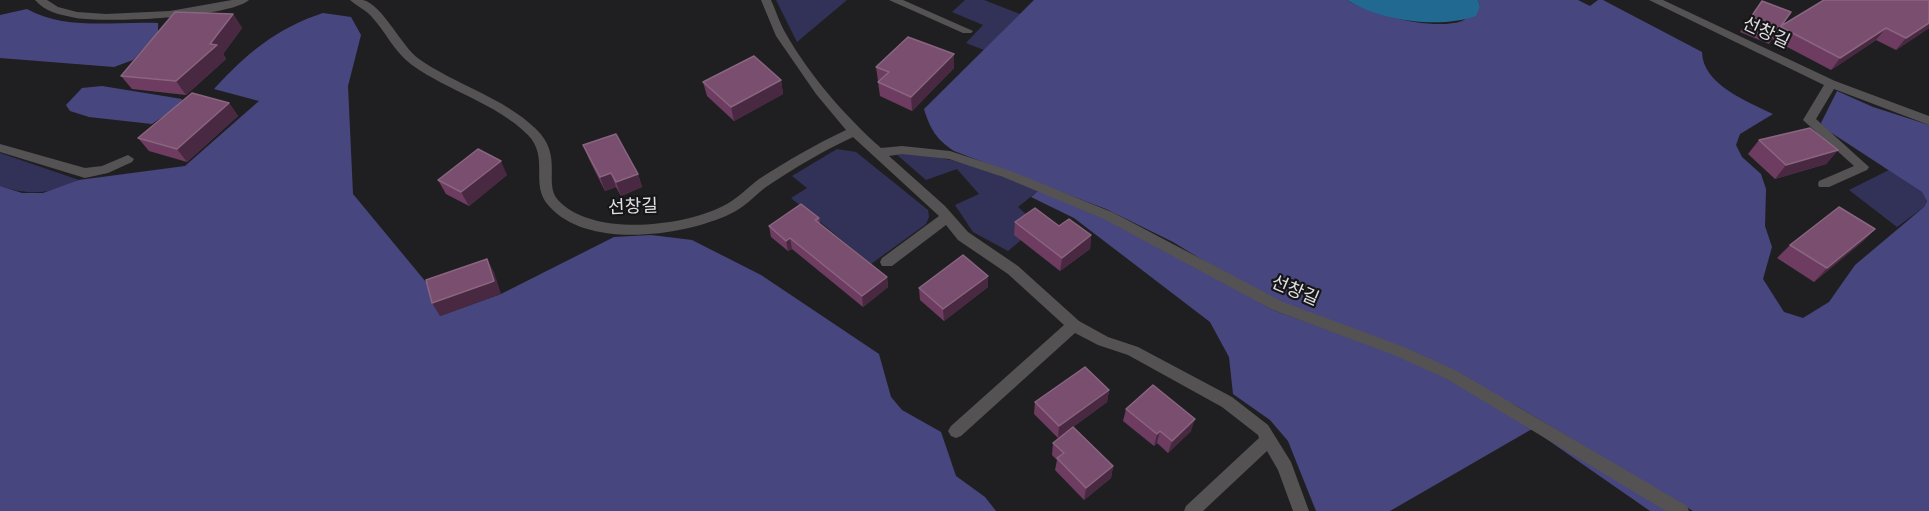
<!DOCTYPE html>
<html>
<head>
<meta charset="utf-8">
<style>
	body { margin:0 }
	canvas { display:block; background:#1f1f22 }
</style>
</head>
<body>
<canvas width="1929" height="511"></canvas>
<script>
const context = document.querySelector('canvas').getContext('2d');
context.lineJoin = 'round';
function paint(path, color) { context.fillStyle = color; context.fill(path, 'evenodd'); }
function stroke(path, color, width, dash) { context.strokeStyle = color; context.lineWidth = width; context.lineCap = dash ? 'butt' : 'round'; context.setLineDash(dash || []); context.stroke(path); }
function write(font, color, halo, rows, align = 'center') {
  context.font = font + ' Montserrat,"Noto Sans KR",sans-serif'; context.lineWidth = 4.5; context.setLineDash([]); context.textBaseline = 'middle'; context.strokeStyle = halo; context.fillStyle = color; for (const [text, x, y, turn = 0] of rows) {
    context.save(); context.translate(x, y); context.rotate((+turn || 0) * Math.PI / 180); context.textAlign = isNaN(turn) ? turn : align; if (halo) context.strokeText(text, 0, 0); context.fillText(text, 0, 0); context.restore();
  }
}
const green = new Path2D(`
	M776,0h71l-50,42z
	M965,0h19l36,14 -36,36 -18,-7 17,-18 -31,-13z
	M837,149l19,3 72,58 1,7 -3,7 -55,40 -80,-66 16,-10 -15,-12z
	M0,153l79,27c-28,14 -49,16 -79,6z
	M895,153c57,2 91,17 143,38l-20,16 16,14 -19,14 6,5 -13,11 -35,-19 -18,-27 24,-11 -22,-25 -31,11z
	M1889,170l33,22 5,8 -3,7 -27,20 -48,-37z`);
const forest = new Path2D(`
	M1034,0h313c23,15 88,31 115,21 6,-3 13,-10 18,-15l-2,-6h100l12,6 8,-6h5l99,52c0,32 46,50 71,62l-33,20 -4,11 6,12 19,17 5,15 -1,37 7,21 -9,32 21,33 19,6 26,-16 26,-37 69,-58 3,-6 -5,-9 -98,-64 -3,-5 16,-32 36,16 56,18v386h-236l-178,-106 -236,-104 -52,-26 -54,-33 -67,-33 -152,-58c-17,-11 -24,-22 -30,-42z
	M27,9c40,22 87,12 131,14v9l-25,28 -19,7 -114,-9v-43z
	M323,13l28,4 10,18 -13,51 5,108 82,99 5,23 61,-22 113,-57 37,-2 41,5 69,35 118,79 12,43 11,13 39,22 15,44 29,21 11,14h-996v-325l22,7h21l36,-13 106,-14 74,-65 -45,-12c33,-36 63,-61 109,-76z
	M102,86l80,13 -1,5 -29,20 -63,-7 -19,-6 -4,-6 16,-17z
	M1038,191l58,23 79,40 98,56 127,46 52,24 218,131h-20l-118,-82 -142,82h-74l-28,-70 -18,-21 -37,-26 -4,-37 -19,-35 -136,-104 -43,-21z`);
const water = new Path2D(`
	M1347,0h131l2,6 -4,10c-37,13 -96,5 -129,-16z`);
const service = new Path2D(`
	M35,0h12l11,7 19,5 29,2 64,-3 62,-11h17c-21,18 -143,23 -173,18 -15,-3 -31,-6 -41,-18z
	M350,0c4,0 9,0 13,0 20,5 38,46 56,59 37,26 84,38 117,70 28,27 7,54 22,71 34,37 124,27 165,6 13,-6 24,-18 36,-27 28,-18 57,-35 87,-49l-30,-36 -40,-58 -15,-36h10c5,11 9,24 15,34 24,42 59,82 95,114l21,-2 48,5 61,20 103,42 169,89 121,45 53,24 230,135 2,5h-23l-219,-132 -53,-24 -121,-45 -169,-91 -101,-42 -54,-18 -47,-5 -13,2 56,50 23,26 50,34 61,55 29,16 30,10 94,50 36,28 23,37 18,49h-16l-15,-41 -11,-19 -64,60h-19l2,-5 73,-68 -1,-3 -36,-28 -94,-52 -30,-10 -23,-12 -114,103 -5,2 -5,-2 -3,-5 3,-5 113,-101 -56,-51 -50,-34 -12,-15 -54,41h-10l-2,-4 2,-4 57,-42 -86,-79c-30,14 -59,31 -87,50 -12,9 -22,21 -36,27 -46,22 -143,36 -181,-8 -20,-21 1,-48 -21,-71 -32,-32 -80,-44 -116,-70 -18,-13 -26,-33 -41,-49 -6,-7 -15,-10 -21,-16z
	M889,0h14l70,31 -2,2h-8z
	M1649,0h14l172,81 94,35v9l-95,-36 -18,30 53,48 -2,3 -38,17h-10l-1,-3 1,-3 35,-15 -51,-46 21,-35z
	M0,144l85,24 17,-2 26,-11 6,4 -2,3 -24,11 -23,5 -85,-26z`);
const wall = new Path2D(`
	M1929,0v28l-33,22 -20,-10 -45,30 -59,-31 -3,5 -29,-12 22,-31 19,25z
	M233,14l9,14 -19,26 3,5 -40,36 -54,-6 -11,-13z
	M954,54v14l-42,43 -32,-15 -2,-14 1,-1h-1l-2,-14z
	M781,80l2,14 -49,27 -27,-25 -4,-14z
	M229,103l9,13 -51,46 -38,-11 -11,-13z
	M1759,140l79,10 -12,14 -51,15 -27,-25z
	M583,145l55,29 4,13 -21,9 -5,-9 -11,4 -16,-32z
	M507,175l-38,31 -23,-12 -8,-14z
	M819,218l1,6 67,53 1,10 -25,20 -71,-58 -4,2 -17,-14 -2,-11z
	M1015,222l44,4 32,9 -1,14 -30,22 -46,-36z
	M1875,229l-13,13 -48,40 -37,-24 13,-13z
	M988,276v11l-44,34 -24,-21 -1,-12z
	M1109,390l-2,12 -49,36 -24,-24 1,-12z
	M1126,409l65,22 -23,22 -11,-10 -3,3 -31,-25z
	M1053,443l60,23 -2,12 -27,22 -29,-30 2,-10 -5,-5z`);
const shadedWall = new Path2D(`
	M233,14l9,14 -19,26 3,5 -40,36 -10,-14 34,-37z
	M1929,23v5l-33,22 10,-12z
	M1886,28l-10,12 -45,30 9,-12z
	M954,54v14l-42,43 -1,-14z
	M781,80l2,14 -49,27 -3,-14z
	M229,103l9,13 -51,46 -10,-13z
	M1838,150l-12,14 -51,15 11,-14z
	M501,161l6,14 -38,31 -8,-14z
	M611,173l5,14 -11,4 -5,-14z
	M638,174l4,13 -21,9 -5,-14z
	M1875,229l-13,13 -48,40 13,-14z
	M1091,235l-1,14 -30,22 2,-13z
	M790,238l2,11 -4,2 -2,-10z
	M487,259l7,13 7,22 -61,22 -8,-13z
	M988,276v11l-44,34 -1,-12z
	M887,277l1,10 -25,20 -1,-11z
	M1109,390l-2,12 -49,36 1,-12z
	M1195,419l-4,12 -23,22 4,-12z
	M1160,431l-3,12 -3,3 3,-12z
	M1113,466l-2,12 -27,22 2,-12z`);
const building = new Path2D(`
	M1824,0h105v23l-23,15 -20,-10 -46,30 -59,-31 -3,5 -29,-12 13,-19 29,11 -10,14z
	M175,12l58,2 -23,30 7,1 -41,36 -55,-5z
	M908,37l46,17 -43,43 -33,-15 11,-10 -13,-5z
	M754,56l27,24 -50,27 -28,-25z
	M192,93l37,10 -52,46 -39,-11z
	M1810,128l28,22 -52,15 -27,-25z
	M616,134l22,40 -22,8 -5,-9 -11,4 -17,-32z
	M478,149l23,12 -40,31 -23,-12z
	M801,204l18,14 -4,2 72,57 -25,19 -72,-58 -4,3 -17,-15z
	M1839,207l36,22 -48,39 -37,-23z
	M1035,208l24,18 10,-7 22,16 -29,23 -47,-36z
	M963,255l25,21 -45,33 -24,-21z
	M487,259l7,22 -62,22 -6,-23z
	M1085,367l24,23 -50,36 -24,-24z
	M1153,385l42,34 -23,22 -12,-10 -3,3 -31,-25z
	M1073,427l40,39 -27,22 -29,-30 7,-5 -11,-10z`);
const streetNames = [
	["선창길",1766,33,25],
	["선창길",633,207,-2],
	["선창길",1295,291,23]
];
paint(green, '#323158');
paint(forest, '#48467f');
paint(water, '#216990');
paint(service, '#545252');
paint(wall, '#6e3c60');
paint(shadedWall, '#492941');
paint(building, '#7a4e6e');
stroke(building, '#8a6580', 1.5);
write('18px', '#e0e0e2', '#161619', streetNames);
</script>
</body>
</html>
